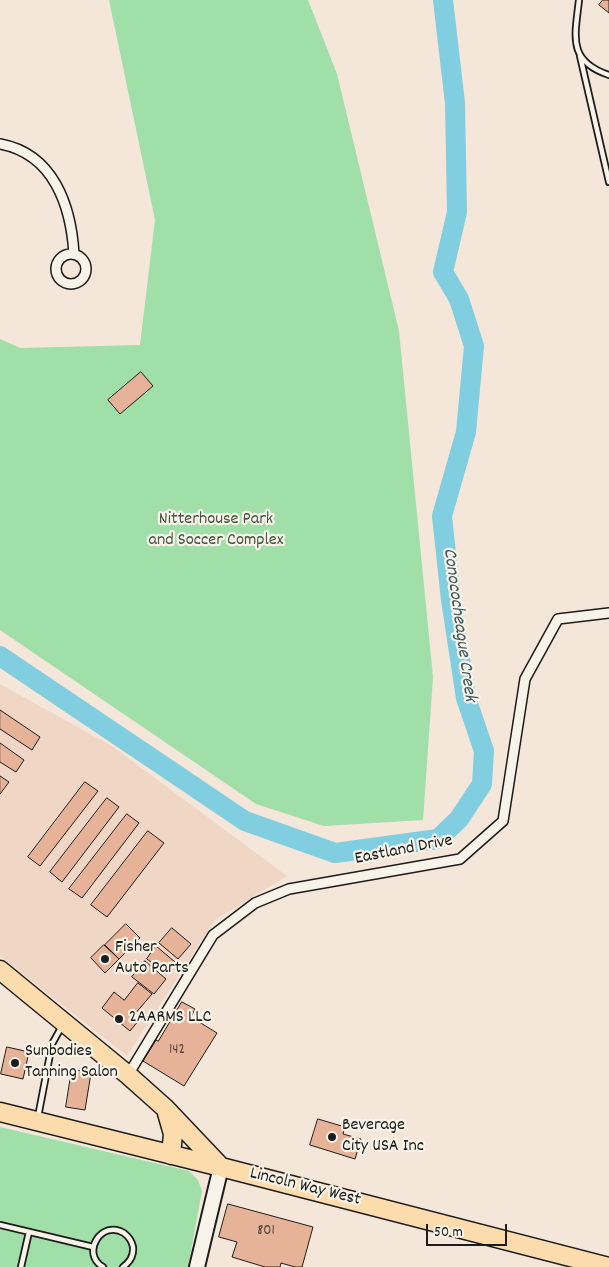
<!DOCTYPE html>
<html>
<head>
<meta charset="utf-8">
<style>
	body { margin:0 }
	#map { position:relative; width:609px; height:1267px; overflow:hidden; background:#f4e6d8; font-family:Dekko,sans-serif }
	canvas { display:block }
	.scale { position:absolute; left:426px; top:1224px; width:81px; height:22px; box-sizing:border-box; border:2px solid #1c1c1c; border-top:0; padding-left:6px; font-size:15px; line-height:18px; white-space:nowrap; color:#1c1c1c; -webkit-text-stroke:4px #f7f3e8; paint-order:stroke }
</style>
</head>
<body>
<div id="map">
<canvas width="609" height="1267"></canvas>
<div class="scale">50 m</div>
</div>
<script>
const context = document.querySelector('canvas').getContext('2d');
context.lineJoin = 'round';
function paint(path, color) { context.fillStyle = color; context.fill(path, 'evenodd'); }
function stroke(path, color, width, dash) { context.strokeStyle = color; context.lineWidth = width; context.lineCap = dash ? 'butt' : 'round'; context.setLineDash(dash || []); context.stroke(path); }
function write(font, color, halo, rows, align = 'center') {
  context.font = font + ' Dekko,sans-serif'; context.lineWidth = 4.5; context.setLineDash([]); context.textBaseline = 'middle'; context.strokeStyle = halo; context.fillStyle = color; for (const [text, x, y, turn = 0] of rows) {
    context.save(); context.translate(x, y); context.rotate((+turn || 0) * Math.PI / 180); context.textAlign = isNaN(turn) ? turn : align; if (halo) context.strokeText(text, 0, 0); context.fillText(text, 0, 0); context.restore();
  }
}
const built = new Path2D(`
	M0,684l112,62 175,130 -72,44 -88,136 -127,-100z`);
const green = new Path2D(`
	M109,0h199l29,74 62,257 34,346 -10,143 -99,6 -68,-22 -256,-174v-291l20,9 120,-3 15,-125z
	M0,1127l189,44 9,9 4,11 -14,76h-188z`);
const river = new Path2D(`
	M0,656l245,165 90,32 103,-14 21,-20 23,-35 2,-33 -18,-53 -15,-98 -9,-84 24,-84 8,-86 -15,-47 -16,-27 14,-60 -2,-109 -12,-103`);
const building = new Path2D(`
	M603,0h6v13l-10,-8z
	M141,372l12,14 -33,28 -12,-14z
	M0,710l40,27 -8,13 -32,-21z
	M0,743l24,17 -8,12 -16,-10z
	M0,776l9,6 -9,12z
	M85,782l13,9 -58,75 -12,-9z
	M107,798l12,9 -57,75 -12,-10z
	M127,814l12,9 -57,75 -13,-9z
	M148,831l16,12 -57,74 -16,-12z
	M126,924l14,14 -21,21 -14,-14z
	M172,928l19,16 -13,15 -19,-16z
	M104,945l15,14 -14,14 -14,-15z
	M156,946l19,16 -9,12 -19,-15z
	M145,961l21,18 -12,15 -22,-17z
	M138,983l14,11 -18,21 5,5 -9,11 -28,-23 12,-16 10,8z
	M182,1002l13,7 -4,8 26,16 -33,53 -41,-25 13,-21 2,1z
	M7,1047l22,5 -6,27 -22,-5z
	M72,1069l19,4 -6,37 -19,-3z
	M318,1119l27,8 -2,7 18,5 -6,20 -45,-14z
	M228,1204l85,23 -11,40h-7l-14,-4 -1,4h-15l-33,-10 5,-15 -18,-5z`);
const lane = new Path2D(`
	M579,0c-4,36 -12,61 30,75
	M580,56l29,126
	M38,1117l14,-73 10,-18
	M0,1225l93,22
	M21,1267l8,-35
	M103,1267c-23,-14 -1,-48 21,-34 5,4 8,8 9,14 1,9 -3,15 -10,20`);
const street = new Path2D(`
	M0,144c54,10 71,62 74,110
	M56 269a15 15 0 1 1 30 0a15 15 0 1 1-30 0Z
	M128,1075l85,-140 42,-32 34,-14 171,-30 43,-38 22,-142 33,-60 51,-6`);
const secondary = new Path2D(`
	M197,1267l24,-100`);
const highway = new Path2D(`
	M0,970l128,105 37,33 55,58
	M0,1112l221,55 388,100
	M167,1113l6,21 -2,21`);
const markers = [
	[105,959,5,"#1c1c1c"],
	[119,1019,5,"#1c1c1c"],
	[15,1063,5,"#1c1c1c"],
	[332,1137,5,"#1c1c1c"]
];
const numberNames = [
	["142",177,1051],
	["801",266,1232]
];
const parkNames = [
	["Nitterhouse Park",216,521],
	["and Soccer Complex",216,542]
];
const streetNames = [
	["Eastland Drive",404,851,-11],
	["Lincoln Way West",305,1188,14]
];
const poiNames = [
	["Fisher",115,949],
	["Auto Parts",115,970],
	["2AARMS LLC",129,1019],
	["Sunbodies",25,1053],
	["Tanning Salon",25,1074],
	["Beverage",342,1127],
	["City USA Inc",342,1148]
];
const waterNames = [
	["Conococheague Creek",458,625,82]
];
paint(built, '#f0d7c5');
paint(green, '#a0dfa7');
stroke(river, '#81cee0', 20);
paint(building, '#e6b399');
stroke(building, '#1c1c1c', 1);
stroke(lane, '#1c1c1c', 8);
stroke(street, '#1c1c1c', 12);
stroke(secondary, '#1c1c1c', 18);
stroke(highway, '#1c1c1c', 21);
stroke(lane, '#f7f3e8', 4.5);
stroke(street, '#f7f3e8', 9);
stroke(secondary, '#f7f3e8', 14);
stroke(highway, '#fcdcac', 18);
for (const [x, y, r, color] of markers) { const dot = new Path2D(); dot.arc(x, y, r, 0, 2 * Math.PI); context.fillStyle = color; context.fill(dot); stroke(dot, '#f7f3e8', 2); }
write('15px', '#4e423b', null, numberNames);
write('18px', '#445646', '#f7f3e8', parkNames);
write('18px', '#1c1c1c', '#f7f3e8', streetNames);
write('18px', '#1c1c1c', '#f7f3e8', poiNames, 'left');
write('italic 19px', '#3f5a61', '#f7f3e8', waterNames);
</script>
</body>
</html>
